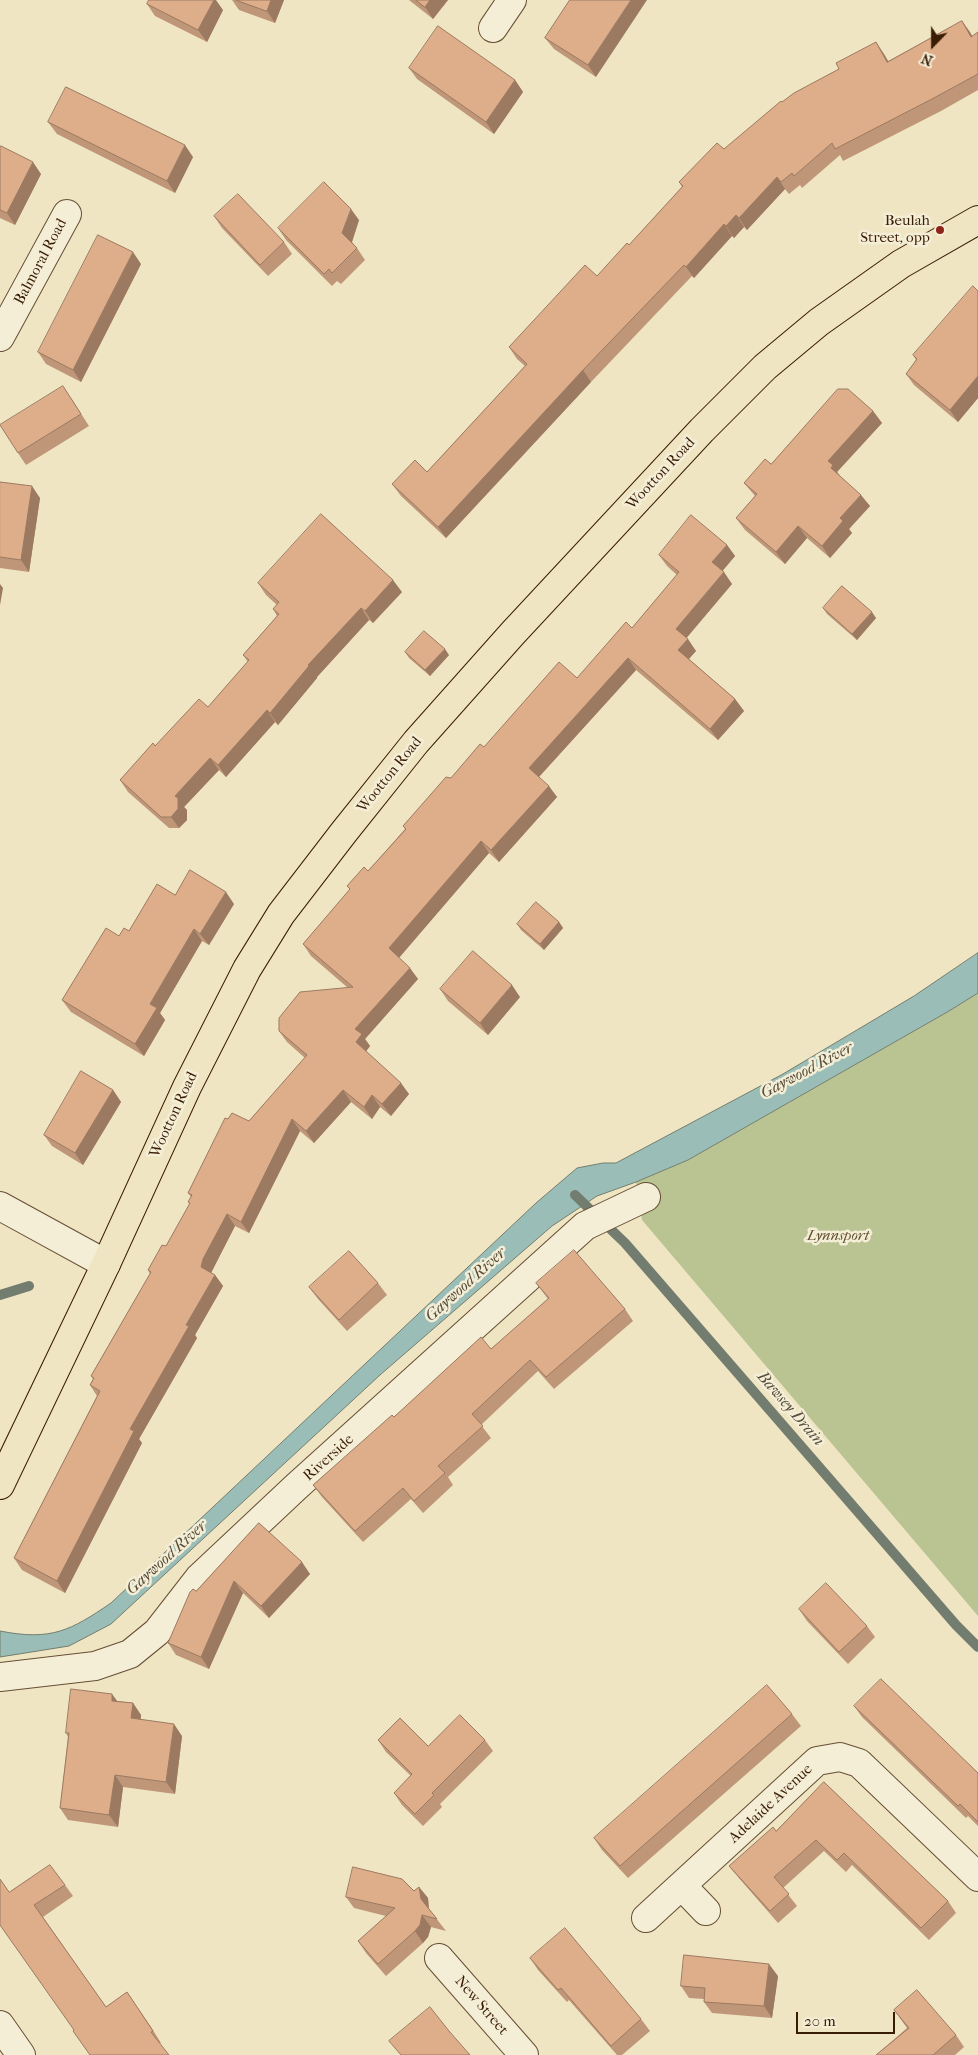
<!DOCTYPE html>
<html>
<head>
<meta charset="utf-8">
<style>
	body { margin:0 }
	#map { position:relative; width:978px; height:2055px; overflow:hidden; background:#efe5c2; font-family:"IM FELL French Canon",serif }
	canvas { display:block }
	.north { position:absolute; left:908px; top:20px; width:50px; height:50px; -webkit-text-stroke:4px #f5eed7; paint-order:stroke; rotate:202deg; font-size:14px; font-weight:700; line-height:20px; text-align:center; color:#391c04 }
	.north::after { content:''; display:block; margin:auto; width:18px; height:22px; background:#391c04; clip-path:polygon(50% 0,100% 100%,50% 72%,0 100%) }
	.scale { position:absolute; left:796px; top:2012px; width:99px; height:22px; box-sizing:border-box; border:2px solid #391c04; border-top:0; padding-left:6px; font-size:15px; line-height:18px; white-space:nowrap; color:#391c04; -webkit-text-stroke:4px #f5eed7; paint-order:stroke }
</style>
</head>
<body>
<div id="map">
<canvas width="978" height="2055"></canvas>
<div class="north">N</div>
<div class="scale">20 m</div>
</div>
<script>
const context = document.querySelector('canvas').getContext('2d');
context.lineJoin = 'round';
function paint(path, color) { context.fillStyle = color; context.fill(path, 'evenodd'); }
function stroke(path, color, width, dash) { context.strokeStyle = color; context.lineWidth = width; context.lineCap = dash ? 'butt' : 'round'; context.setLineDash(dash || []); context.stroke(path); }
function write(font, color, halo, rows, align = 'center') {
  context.font = font + ' "IM FELL French Canon",serif'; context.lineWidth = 5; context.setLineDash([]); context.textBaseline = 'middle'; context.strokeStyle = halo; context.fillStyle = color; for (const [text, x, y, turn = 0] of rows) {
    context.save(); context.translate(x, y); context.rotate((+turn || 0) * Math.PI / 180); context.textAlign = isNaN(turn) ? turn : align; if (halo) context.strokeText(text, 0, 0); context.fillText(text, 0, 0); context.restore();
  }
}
const green = new Path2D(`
	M978,993v623l-336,-396 -6,-38 52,-22 261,-149z`);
const water = new Path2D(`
	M978,953v40l-29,18 -261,149 -52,22 -39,14 -45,30 -172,149 -269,249 -42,22 -69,11v-26c51,10 70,0 111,-28l425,-400 41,-35 26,-5h13l167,-89 131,-78z`);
const stream = new Path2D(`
	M575,1195l50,48 331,382 22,22
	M0,1295l29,-9`);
const street = new Path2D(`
	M493,28l19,-28
	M0,337l67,-123
	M0,1206l106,58
	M0,1677l95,-11 35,-12 27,-22 42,-54 98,-92 288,-260 61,-29
	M682,1886l24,25
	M646,1918l171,-157 23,-4 19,6 119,114
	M439,1958l85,97
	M0,2025l21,30`);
const primary = new Path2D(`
	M0,1485l106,-221 81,-177 60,-118 34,-55 63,-82 72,-90 97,-109 189,-203 63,-63 54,-45 82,-58 77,-44`);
const wall = new Path2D(`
	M232,0h52l-9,23 -36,-13z
	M409,0h39l-15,19z
	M570,0l26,77 -42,-28 -9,-11z
	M147,4l76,6 -16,32 -52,-26z
	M962,21l10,15 6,-4v58l-37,21 -98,50 -3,-6 -38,33 -2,-3 -11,9 -4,-5 -38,41 -3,-3 -10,11 -2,-2 -38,42 -2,-2 -101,106 -145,156 -45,-42 -9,-12 35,-12 98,-106 -8,-7 -8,-12 88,-71 32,-31 53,-58 -3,-5 45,-33 58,-47 57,-33 37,-27 12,19z
	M409,68l106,12 8,12 -29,42 -77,-55z
	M48,122l145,35 -18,36 -118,-59z
	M0,148l41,26 -26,51 -15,-7z
	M214,216l70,26 8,12 -24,22 -46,-48z
	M359,220l-7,22 5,6 8,12 -24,24 -4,-3 -5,5 -46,-46 -8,-12z
	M141,264l-60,118 -35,-18 -8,-12z
	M978,291v107l-20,24 -44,-37 -8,-11 10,-14 -3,-5z
	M71,398l18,28 -63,39 -8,-12z
	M873,411l9,12 -45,49 3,4 30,30 -21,23 3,4 -22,25 -23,-20 -22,26 -40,-34 -9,-12 19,-22 -11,-13 27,-19z
	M0,482l40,16 -11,74 -29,-4z
	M727,545l8,11 -13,15 10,13 -46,54 10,13 -7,8 46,40 9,12 -26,29 -82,-70 -97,107 18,20 -58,65 -10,-9 -90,105 19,21 -53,60 5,7 -4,5 43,43 -18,22 -11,-9 -8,12 -21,-17 -37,41 -14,-12 -51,102 -14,-7 -23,45 -1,2 4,2 8,11 -28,49 2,3 -58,101 3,4 -77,150 -43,-23 -8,-12 83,-162 -7,-11 3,-6 -2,-3 59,-102 -2,-4 18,-24 24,-42 -2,-2 3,-5 -3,-4 40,-74 21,2 56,-63 -18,-16 -8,-11 69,-43 -37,-32 -8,-12 47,-54 -3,-4 21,-15 37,-42 -2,-3 48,-48 33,-31 93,-69 55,-50 45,-53 -10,-9 -8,-11z
	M258,583l144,9 -29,31 -4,-3 -52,57v1l-39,47 -3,-3 -49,55 -7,-7 -35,37 3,3v10l-8,8h-10l-41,-36 -8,-12 35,-34 53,-39 40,-45 -5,-7 34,-39 -4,-7 4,-4 -11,-10z
	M823,608l53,10 -19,22 -30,-26z
	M405,652l44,3 -19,21 -21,-18z
	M175,895l59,9 -25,41 -7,-4 -42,72 5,7 -21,36 -73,-44 -9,-12 57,-64 10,-5z
	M559,922l4,6 -19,22 -23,-20 -4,-6z
	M440,989l80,8 -32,38 -40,-34z
	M113,1090l8,12 -38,63 -31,-19 -8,-11z
	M378,1283l9,12 -40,36 -29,-32 -9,-12z
	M536,1283l89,26 8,12 -79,68 -16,-18 -57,54 10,13 -43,39 5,8 -30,28 -12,-14 -48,43 -41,-45 -9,-12 81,-68 97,-68 57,-50z
	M259,1523l51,51 -41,44 -26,-25 -34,76 -33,-14 -8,-12 28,-52z
	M799,1609l68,17 8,11 -27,27 -41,-43z
	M118,1701l15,2 8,12v5l41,16 -7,58 -52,-7 -5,40 -50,-7 -8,-12 8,-71 -2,-4z
	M854,1706l124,67v53l-10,-10 -2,2 -104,-101z
	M792,1714l9,12 -173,152 -26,-28 -8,-12z
	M378,1740l50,6 57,-6 8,11 -53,53 2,3 -19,19 -21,-21 -8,-12 17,-17 -25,-24z
	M824,1782l124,119 8,12 -27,27 -77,-75 -6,7 -22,-21 -41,37 14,18 -19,17 -40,-46 -9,-11 47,-35z
	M65,1885l8,11 -30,21 63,90 21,-15 24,35 10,16h-1l-86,-13 -65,-138z
	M419,1887l9,11 1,11 17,22 -15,-4 -3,10 -5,6 -37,33 -20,-23 -8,-12 28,-25 -32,-8 -8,-11 68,-6z
	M530,1958l111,61 9,12 -28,24h-5l-48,-55 -2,2 -29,-32z
	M778,1976l-6,42 -60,-5 -8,-11v-3l-15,-1 -8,-12z
	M894,2010l62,25 8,12 -9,8h-79l31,-27z`);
const shadedWall = new Path2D(`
	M214,0h2l7,10 -16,32 -9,-12z
	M271,0h13l-9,23 -8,-12z
	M430,0h18l-15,19 -8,-12z
	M631,0h16l-51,77 -8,-12z
	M962,21l8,11 8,15 -7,-10z
	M876,42l8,12 11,19 -8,-11z
	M515,80l8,12 -29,42 -8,-12z
	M185,145l8,12 -18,36 -8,-12z
	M33,162l8,12 -26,51 -8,-12z
	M777,177l8,12 -38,41 -8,-12z
	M351,209l8,11 -8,25 -9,-12z
	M736,215l8,12 -10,11 -8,-12z
	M724,224l8,12 -38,42 -8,-11z
	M133,252l8,12 -60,118 -8,-12z
	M583,370l8,12 -145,156 -8,-11z
	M978,376v22l-20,24 -8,-12z
	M873,411l9,12 -45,49 4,5 -10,-9 -3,-7z
	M32,486l8,12 -11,74 -8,-12z
	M861,495l9,11 -21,23 3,4 -22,25 -8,-12 18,-28z
	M798,526l9,12 -22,26 -9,-12z
	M727,545l8,11 -15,18 -8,-12z
	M724,572l8,12 -48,57 -8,-12z
	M393,580l9,12 -29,31 -8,-12z
	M0,584l3,4 -3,17z
	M361,608l8,12 -52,57v1l-39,47 -8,-12 38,-48z
	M872,612l4,6 -19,22 -5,-6z
	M688,639l8,12 -10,11 -8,-12z
	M445,649l4,6 -19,21 -5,-6z
	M628,658l8,12 -99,109 -8,-11z
	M735,699l9,12 -26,29 -8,-11z
	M267,710l8,12 -49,55 -8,-12z
	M210,758l9,12 -35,37 3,3v10l-8,8 -8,-11 4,-21z
	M549,786l8,11 -58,65 -8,-12z
	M481,841l8,12 -92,107 -8,-12z
	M226,892l8,12 -25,41 -9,-11z
	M559,922l4,6 -19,22 -4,-6z
	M194,929l8,12 -42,72 5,7 -21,36 -9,-12 15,-40z
	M410,968l8,11 -53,60 5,7 -6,8 -8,-12 -1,-13z
	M512,985l8,12 -32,38 -8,-12z
	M401,1083l8,11 -18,22 -9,-12z
	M113,1090l8,12 -38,63 -8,-12z
	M343,1090l8,12 -37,41 -8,-12z
	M372,1095l8,12 -8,12 -8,-12z
	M292,1119l8,12 -51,102 -8,-11z
	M227,1214l8,12 -23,45 -3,7 -8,-11 2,-8z
	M215,1275l8,11 -28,49 2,3 -58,101 3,4 -77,150 -8,-12 73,-152 56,-104z
	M302,1562l8,12 -41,44 -8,-12z
	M234,1581l9,12 -34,76 -8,-12z
	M112,1694l9,12 -9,-5z
	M133,1703l8,12 -2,15 -8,-12z
	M174,1724l8,12 -7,58 -9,-12z
	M115,1775l8,12 -5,40 -9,-12z
	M419,1887l9,11 1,13 -8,-12z
	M422,1915l9,12 -3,10 -5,6 -8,-12z
	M769,1964l9,12 -6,42 -8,-12z`);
const building = new Path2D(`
	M149,0h65l-16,30 -51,-26z
	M236,0h35l-4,11z
	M416,0h14l-5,7z
	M570,0h61l-43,65 -43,-27z
	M962,21l9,16 7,-5v42l-46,25 -97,50 -3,-6 -38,33 -2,-3 -11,9 -4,-5 -38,41 -3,-3 -10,11 -2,-2 -38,43 -2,-2 -101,105 -145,157 -46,-43 23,-24 12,12 100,-108 -18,-17 76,-82 12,11 30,-33 2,2 54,-59 -4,-4 38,-39 7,6 57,-48 1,1 12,-9 45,-24 -3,-6 40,-21 11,20z
	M438,26l77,54 -29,42 -77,-54z
	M66,87l119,58 -18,36 -119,-59z
	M1,146l32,16 -26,51 -7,-3v-62z
	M324,182l27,27 -9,24 15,15 -25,25 -3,-4 -5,5 -46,-46z
	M238,194l46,48 -24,23 -46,-49z
	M98,235l35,17 -60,118 -35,-18z
	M973,286l5,5v85l-28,34 -44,-36 11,-15 -4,-4z
	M63,386l18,28 -63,39 -18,-28z
	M838,389h10l25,22 -45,50 5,4 -2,3 30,27 -21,23 3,3 -21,25 -24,-20 -22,26 -40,-34 21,-24 -13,-11 21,-24 6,5z
	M0,482l32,4 -11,74 -21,-3z
	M321,514l72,66 -28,31 -4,-3 -53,57 1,1 -39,47 -3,-3 -49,55 -8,-7 -35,38 3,2v11l-7,8h-10l-41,-37 33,-37 2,3 44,-47 9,8 41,-47 -6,-5 36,-41 -6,-5 6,-7 -21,-19z
	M691,515l36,30 -15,17 12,10 -48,57 12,10 -10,11 57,49 -25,30 -82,-71 -99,110 20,18 -58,64 -10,-9 -92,107 21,20 -55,61 7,5 -6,8 45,41 -19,21 -10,-9 -8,12 -21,-17 -37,41 -14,-12 -51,103 -14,-8 -24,45 -2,8 14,8 -29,50 3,1 -59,103 4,2 -77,150 -43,-23 86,-167 -10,-6 4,-7 -3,-2 60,-104 -3,-2 14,-25 4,1 24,-43 -2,-1 4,-7 -4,-2 37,-75 3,1 4,-6 17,8 58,-66 -28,-24v-13l21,-26 53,-5 -50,-43 47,-55 -3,-3 17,-19 4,4 38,-42 -3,-3 43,-49 5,1 29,-34 4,3 75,-85 18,16 49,-56 6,6 47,-56 -20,-17z
	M842,586l30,26 -20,22 -29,-26z
	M424,631l21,18 -20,21 -20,-18z
	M190,870l36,22 -26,42 -6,-5 -44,75 7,4 -22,36 -73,-44 44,-72 13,8 5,-8 5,3 28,-47 18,11z
	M536,902l23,20 -19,22 -23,-20z
	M473,951l39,34 -32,38 -40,-34z
	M81,1071l32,19 -38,63 -31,-18z
	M574,1250l51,59 -79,68 -16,-17 -58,54 11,12 -45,40 7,7 -31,28 -11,-13 -48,43 -42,-46 79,-70 2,2 87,-80 10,12 58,-51 -13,-15z
	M349,1251l29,32 -39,37 -30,-33z
	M259,1523l43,39 -41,44 -27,-25 -33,76 -33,-14 22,-51 3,-3 3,2z
	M826,1583l41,43 -28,26 -40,-43z
	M881,1679l97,94v49l-18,-18 -2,2 -104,-100z
	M767,1685l25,29 -172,152 -26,-28z
	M71,1689l41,5v7l21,2 -2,15 43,6 -8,58 -51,-7 -6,40 -49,-7 9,-75h-3z
	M460,1715l25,25 -53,53 2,2 -19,19 -21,-21 18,-19 -34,-34 22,-22 28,28z
	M824,1782l124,119 -27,27 -77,-75 -7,7 -21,-20 -42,37 15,17 -19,17 -41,-45 44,-39 3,4z
	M50,1865l15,20 -31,20 72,102 21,-15 26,39 -2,1 18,23h-79l-17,-24 1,-1 -74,-105v-46l9,13z
	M353,1867l49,12 12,12 5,-4 2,12 16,20 -15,-4 -2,10 -5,6 -37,33 -20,-23 37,-33 -49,-11z
	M565,1928l76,91 -30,27 -50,-58 -3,2 -28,-32z
	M684,1955l85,9 -5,42 -60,-4 1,-14 -24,-2z
	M917,1990l39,45 -23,20h-57l33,-27 -15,-18z
	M430,2007l19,24 21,24h-69l-12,-14z`);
const markers = [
	[940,230,5,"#8f2418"]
];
const poiNames = [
	["Beulah",930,221],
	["Street, opp",930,238]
];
const streetNames = [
	["Balmoral Road",41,262,-62],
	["Wootton Road",661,474,-47],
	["Wootton Road",390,775,-51],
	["Wootton Road",174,1115,-65],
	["Riverside",329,1458,-42],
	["Adelaide Avenue",771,1804,-43],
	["New Street",481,2006,49]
];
const parkNames = [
	["Lynnsport",838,1236]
];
const waterNames = [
	["Gaywood River",807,1071,-28],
	["Gaywood River",466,1285,-42],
	["Bawsey Drain",790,1409,49],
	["Gaywood River",167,1558,-42]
];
paint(green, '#bac492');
paint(water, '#9abeb7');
stroke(water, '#737d6f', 1);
stroke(stream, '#737d6f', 10);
stroke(street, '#664e34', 30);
stroke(primary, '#391c04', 30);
stroke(street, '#f5eed7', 28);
stroke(primary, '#efe5c2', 28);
paint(wall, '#bf9678');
paint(shadedWall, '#9b7a61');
paint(building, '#deae8b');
stroke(building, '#9b7a61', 1);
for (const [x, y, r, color] of markers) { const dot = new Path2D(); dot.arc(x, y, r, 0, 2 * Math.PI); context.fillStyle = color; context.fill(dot); stroke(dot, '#f5eed7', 2); }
write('15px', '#391c04', '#f5eed7', poiNames, 'right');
write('15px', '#391c04', '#f5eed7', streetNames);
write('italic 15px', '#604e2f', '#f5eed7', parkNames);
write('italic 16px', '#564d3a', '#f5eed7', waterNames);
</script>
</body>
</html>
